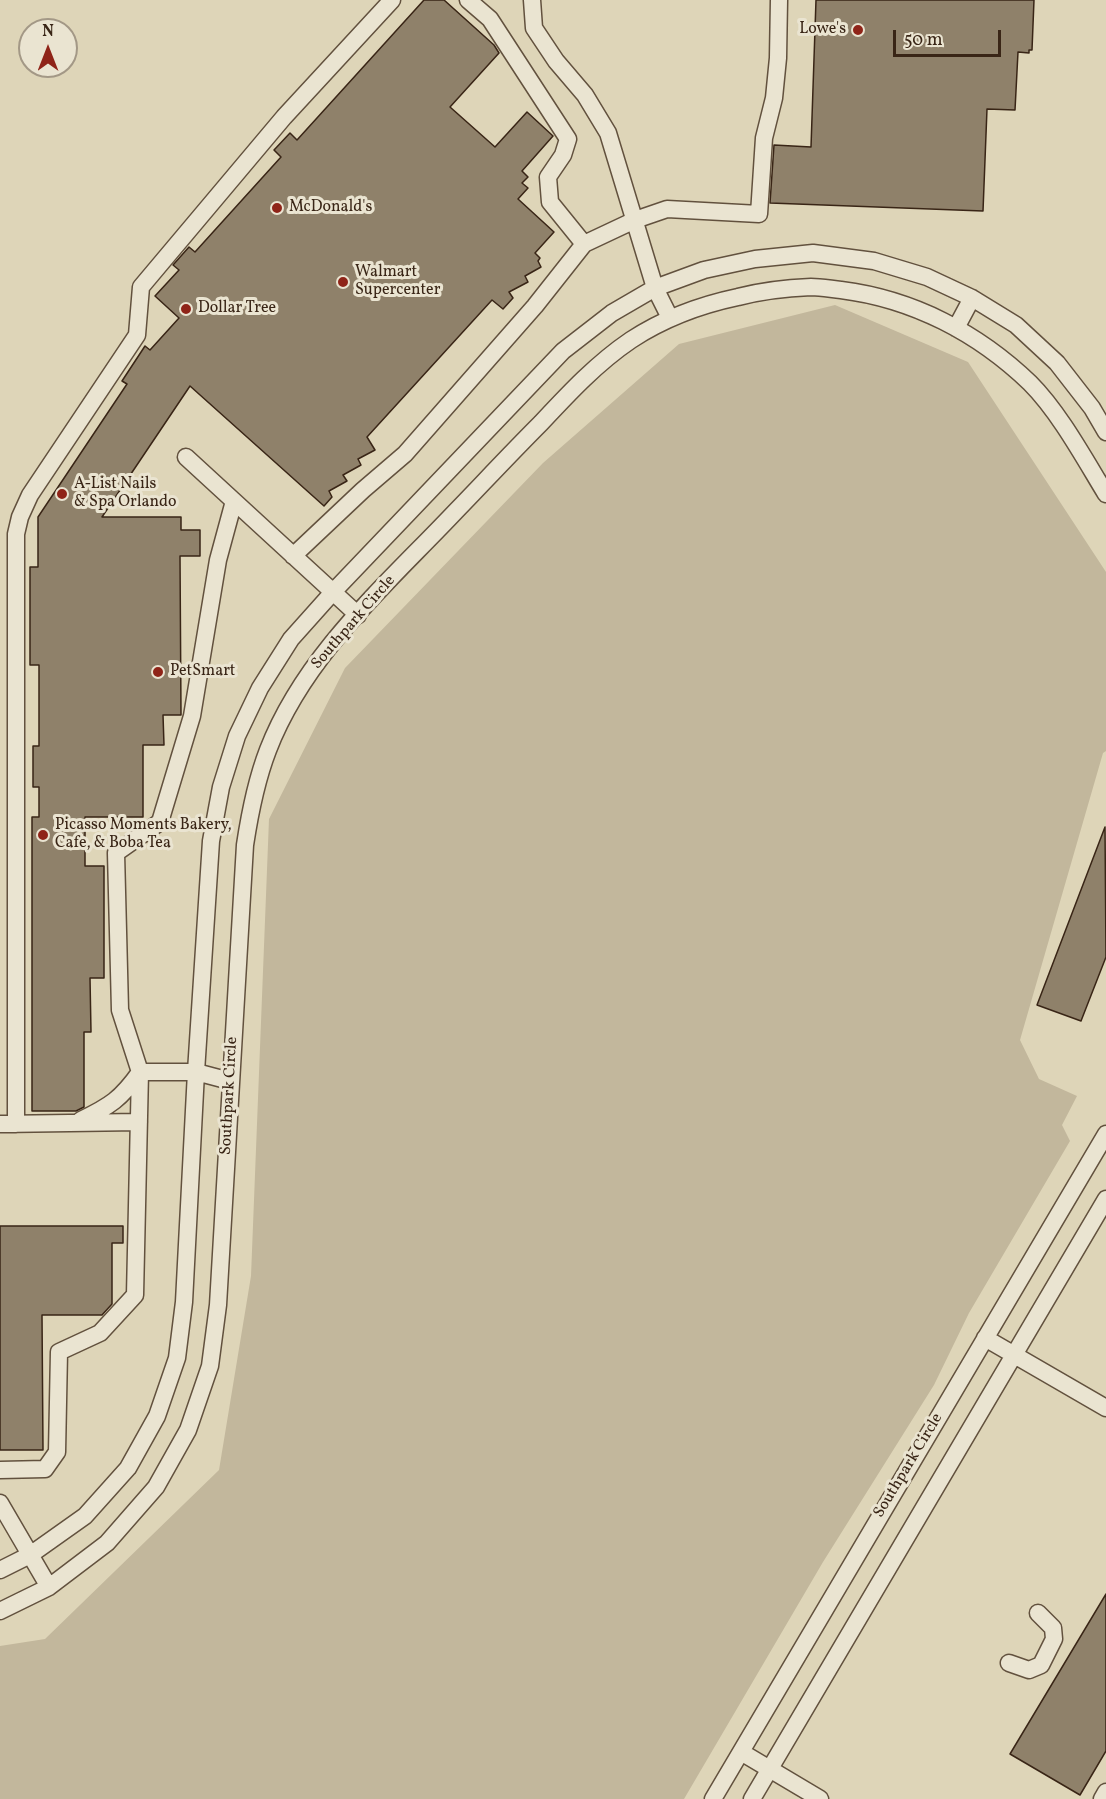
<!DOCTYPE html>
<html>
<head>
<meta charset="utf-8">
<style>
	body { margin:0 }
	#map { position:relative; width:1106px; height:1799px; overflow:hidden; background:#ded5b8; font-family:Vollkorn,serif }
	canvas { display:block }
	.north { position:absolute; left:18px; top:18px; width:60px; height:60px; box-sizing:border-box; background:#eae4d1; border:2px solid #a39886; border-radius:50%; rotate:0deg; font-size:16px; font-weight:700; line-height:24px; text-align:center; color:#392516 }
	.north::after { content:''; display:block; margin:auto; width:21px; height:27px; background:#8f2418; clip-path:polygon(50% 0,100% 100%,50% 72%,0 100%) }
	.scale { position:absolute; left:893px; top:30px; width:108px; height:27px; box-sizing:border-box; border:3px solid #392516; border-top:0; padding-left:8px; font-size:18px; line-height:21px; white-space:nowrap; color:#392516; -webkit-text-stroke:4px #eae4d1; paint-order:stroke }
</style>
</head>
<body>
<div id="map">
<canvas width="1106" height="1799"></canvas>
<div class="north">N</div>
<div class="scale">50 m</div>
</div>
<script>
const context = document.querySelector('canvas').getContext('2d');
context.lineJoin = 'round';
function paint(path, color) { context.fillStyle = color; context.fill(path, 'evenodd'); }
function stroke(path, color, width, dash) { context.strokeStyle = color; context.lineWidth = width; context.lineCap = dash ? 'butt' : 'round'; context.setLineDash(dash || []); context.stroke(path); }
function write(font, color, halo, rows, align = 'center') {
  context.font = font + ' Vollkorn,serif'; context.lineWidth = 6; context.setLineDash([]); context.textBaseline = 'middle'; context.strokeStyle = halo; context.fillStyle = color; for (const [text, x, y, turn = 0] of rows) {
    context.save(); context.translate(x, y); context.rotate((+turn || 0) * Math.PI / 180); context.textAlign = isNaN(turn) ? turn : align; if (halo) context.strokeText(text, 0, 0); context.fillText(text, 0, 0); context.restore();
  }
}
const green = new Path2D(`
	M835,305l133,57 138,210v179l-3,2 -83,287 19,39 38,17 -15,29 8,16 -101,172 -35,72 -111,177 -139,237h-684v-153l45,-7 174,-169 32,-194 18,-457 76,-151 198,-205 136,-119z`);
const building = new Path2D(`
	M424,0h20l50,45 5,8 -49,54 45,40 32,-35 26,24 -31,35 6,6 -6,6 6,5 -10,11 36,33 -19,21 5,5 -2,3 3,6 -16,9 3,6 -19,10 4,6 -10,11 -11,-9 -125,137 8,13 -17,9 3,6 -18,10 4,6 -18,10 3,6 -8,9 -134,-120 -88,131h79v13h19v26h-20l1,159h-18l1,30h-21v72h-58v49h19v112h-14l1,54h-7v75l-8,4h-44v-294h7v-30h-6v-41h6v-81h-9v-98h8v-50l89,-133 -5,-3 23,-35 5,4 29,-32 -24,-22 24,-26 -6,-5 16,-18 6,5 86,-95 -7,-7 16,-17 7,7z
	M816,0h218l-2,50h-3v3l-11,-1 -3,58 -28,-1 -4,102 -213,-8 4,-58 37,2z
	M1105,827l1,130 -25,64 -44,-16z
	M0,1226h123v17h-11v61l-10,11h-60l1,135h-43z
	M1106,1594v157l-26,44 -70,-41z`);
const minor = new Path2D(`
	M468,0l22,19 78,120 -5,16 -15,22 2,25 34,42 51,-24 32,-11 92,5 5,-76 10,-40 4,-40 1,-58
	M532,0l2,28 22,33 29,34 23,38 47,155 15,30
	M956,328l16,-30
	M186,457l172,158
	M293,556l70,-66 42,-36 130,-148 49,-62
	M140,1072h56l34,9
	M81,1120c29,-14 40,-21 59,-48
	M0,1124l139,-2
	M16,1124v-590l4,-17 10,-22 107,-160 4,-48 143,-170 108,-117
	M985,1338l121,70
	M0,1470l45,-1 12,-17 2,-100 41,-19 35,-38 5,-223 -20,-62 -4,-157 44,-31 32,-106 26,-156 16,-59
	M0,1503l49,84
	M0,1570l30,-15 55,-39 43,-48 29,-52 20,-58 7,-56 12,-230 15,-231 10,-54 16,-51 23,-48 31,-49 42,-47 230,-241 49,-38 43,-25 49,-18 51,-11 58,-6 61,8 53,16 45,21 44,27 41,38 35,45 14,24
	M0,1611l49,-24 58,-44 49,-56 32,-57 22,-64 8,-61 27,-460c5,-33 11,-64 23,-95 37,-96 119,-166 188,-239 28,-29 56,-59 85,-88 28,-30 56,-60 90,-83 32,-21 69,-35 107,-43 23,-6 48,-9 73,-10 10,0 20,2 30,3 72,9 137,43 189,93 29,29 54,75 76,111
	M1009,1663l20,7 12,-5 13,-26 -1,-11 -15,-15
	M741,1752l79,47
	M713,1799l393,-665
	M752,1799l354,-600
	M1102,1799l4,-7`);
const markers = [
	[858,30,6,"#8f2418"],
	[277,208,6,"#8f2418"],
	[343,282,6,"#8f2418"],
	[186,309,6,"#8f2418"],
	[62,494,6,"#8f2418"],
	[158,672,6,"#8f2418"],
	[43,835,6,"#8f2418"]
];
const poiNames = [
	["Lowe's",846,30,"right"],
	["McDonald's",289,208],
	["Walmart",355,273],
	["Supercenter",355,291],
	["Dollar Tree",198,309],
	["A-List Nails",74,485],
	["& Spa Orlando",74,503],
	["PetSmart",170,672],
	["Picasso Moments Bakery,",55,826],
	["Cafe, & Boba Tea",55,844]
];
const streetNames = [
	["Southpark Circle",354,623,-49],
	["Southpark Circle",230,1096,-87],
	["Southpark Circle",909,1466,-59]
];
paint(green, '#c2b79c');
paint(building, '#8f816a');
stroke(building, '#392516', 1.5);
stroke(minor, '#62513e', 19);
stroke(minor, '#eae4d1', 16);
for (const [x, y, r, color] of markers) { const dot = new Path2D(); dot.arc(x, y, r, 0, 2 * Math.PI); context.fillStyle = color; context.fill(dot); stroke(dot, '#eae4d1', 2); }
write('16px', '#392516', '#eae4d1', poiNames, 'left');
write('16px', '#392516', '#eae4d1', streetNames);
</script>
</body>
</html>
